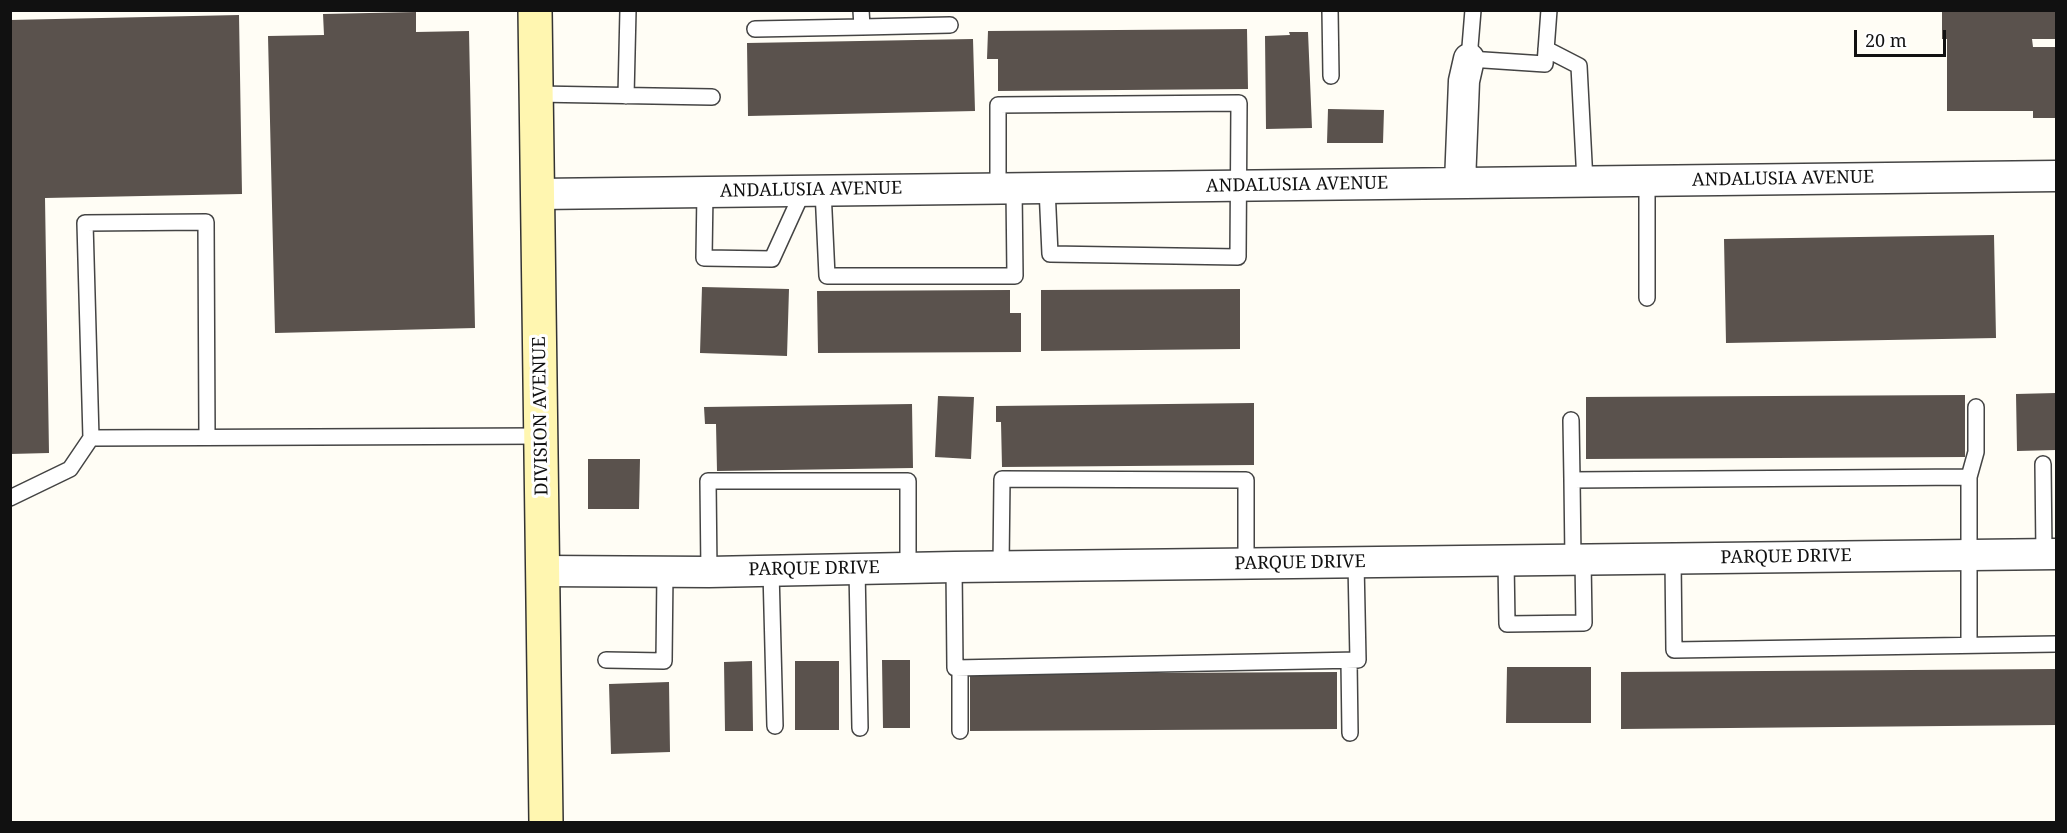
<!DOCTYPE html>
<html>
<head>
<meta charset="utf-8">
<style>
	body { margin:0 }
	#map { position:relative; width:2067px; height:833px; overflow:hidden; background:#fffdf5; font-family:"Noto Serif",serif }
	canvas { display:block }
	.frame { position:absolute; inset:0; border:12px solid #111; pointer-events:none }
	.scale { position:absolute; left:1854px; top:30px; width:92px; height:27px; box-sizing:border-box; border:3px solid #111; border-top:0; padding-left:8px; font-size:18px; line-height:21px; white-space:nowrap; color:#111; -webkit-text-stroke:4px #fff; paint-order:stroke }
</style>
</head>
<body>
<div id="map">
<canvas width="2067" height="833"></canvas>
<div class="frame"></div>
<div class="scale">20 m</div>
</div>
<script>
const context = document.querySelector('canvas').getContext('2d');
context.lineJoin = 'round';
function paint(path, color) { context.fillStyle = color; context.fill(path, 'evenodd'); }
function stroke(path, color, width, dash) { context.strokeStyle = color; context.lineWidth = width; context.lineCap = dash ? 'butt' : 'round'; context.setLineDash(dash || []); context.stroke(path); }
function write(font, color, halo, rows, align = 'center') {
  context.font = font + ' "Noto Serif",serif'; context.lineWidth = 6; context.setLineDash([]); context.textBaseline = 'middle'; context.strokeStyle = halo; context.fillStyle = color; for (const [text, x, y, turn = 0] of rows) {
    context.save(); context.translate(x, y); context.rotate((+turn || 0) * Math.PI / 180); context.textAlign = isNaN(turn) ? turn : align; if (halo) context.strokeText(text, 0, 0); context.fillText(text, 0, 0); context.restore();
  }
}
const building = new Path2D(`
	M1942,10h114v29h-24l1,8h23v71h-23v-7h-86v-72h-5z
	M416,12v20l53,-1 6,297 -200,5 -7,-297 56,-1 -1,-21z
	M239,15l3,179 -197,4 4,255 -39,1v-434z
	M1247,29l1,60 -250,2v-32h-11l1,-28z
	M1289,32h19l4,96 -46,1 -1,-93 25,-1z
	M973,39l2,72 -227,5 -1,-73z
	M1328,109l56,1 -1,33h-56z
	M1994,235l2,103 -270,5 -2,-104z
	M702,287l87,2 -2,67 -87,-3z
	M1240,289v60l-199,2v-61z
	M1010,290v23h11v39l-203,1 -1,-62z
	M2056,393v57l-39,1 -1,-57z
	M1965,395v62l-379,2v-62z
	M938,396l36,1 -3,62 -36,-2z
	M1254,403v62l-252,2 -1,-45h-5v-16z
	M912,404l1,64 -196,3 -1,-47h-11l-1,-17z
	M588,459h52l-1,50h-51z
	M882,660h28v68h-27z
	M752,661l1,70h-28l-1,-69z
	M795,661h44v69h-44z
	M1507,667h84v56h-85z
	M2056,669v56l-435,4v-57z
	M1337,672v57l-367,2v-57z
	M669,682l1,70 -59,2 -2,-70z`);
const lane = new Path2D(`
	M1330,10l1,66
	M1473,10l-4,49 76,5 4,-54
	M862,27l88,-2
	M755,29l107,-2 -1,-17
	M1546,49l33,17 6,116
	M536,94l176,3
	M626,96l2,-86
	M998,188v-83l241,-2 -1,154 -188,-3 -3,-66
	M823,190l4,86h188l-1,-88
	M705,192l-1,66 68,1 31,-68
	M1647,298v-117
	M1571,420l1,60
	M91,438l-6,-215 121,-1 1,215
	M2043,464l1,90
	M1969,477l7,-25v-45
	M10,498l60,-29 21,-31 450,-2
	M1673,559l1,91 382,-6
	M1573,560l-1,-80 397,-3v168
	M1506,561l1,63 77,-1 -1,-63
	M1001,566l1,-87 244,1v84
	M954,567l1,101 403,-8 -2,-97
	M857,568l3,160
	M771,571l4,155
	M709,572l-1,-91h200v86
	M606,660l58,1 1,-89
	M1349,661l1,72
	M960,731v-63`);
const street = new Path2D(`
	M1460,183l4,-102 5,-22
	M538,194l1518,-18
	M543,571l166,1 245,-5 1102,-13`);
const secondary = new Path2D(`
	M535,10l11,812`);
const streetNames = [
	["ANDALUSIA AVENUE",1783,179,-1],
	["ANDALUSIA AVENUE",1297,185,-1],
	["ANDALUSIA AVENUE",811,190,-1],
	["DIVISION AVENUE",541,416,-91],
	["PARQUE DRIVE",1786,557,-1],
	["PARQUE DRIVE",1300,563,-1],
	["PARQUE DRIVE",814,569,-1]
];
paint(building, '#5a524d');
stroke(lane, '#444', 18);
stroke(street, '#444', 33);
stroke(secondary, '#333', 36);
stroke(lane, '#fff', 15);
stroke(street, '#fff', 30);
stroke(secondary, '#fff6b0', 33);
write('18px', '#111', '#fff', streetNames);
</script>
</body>
</html>
